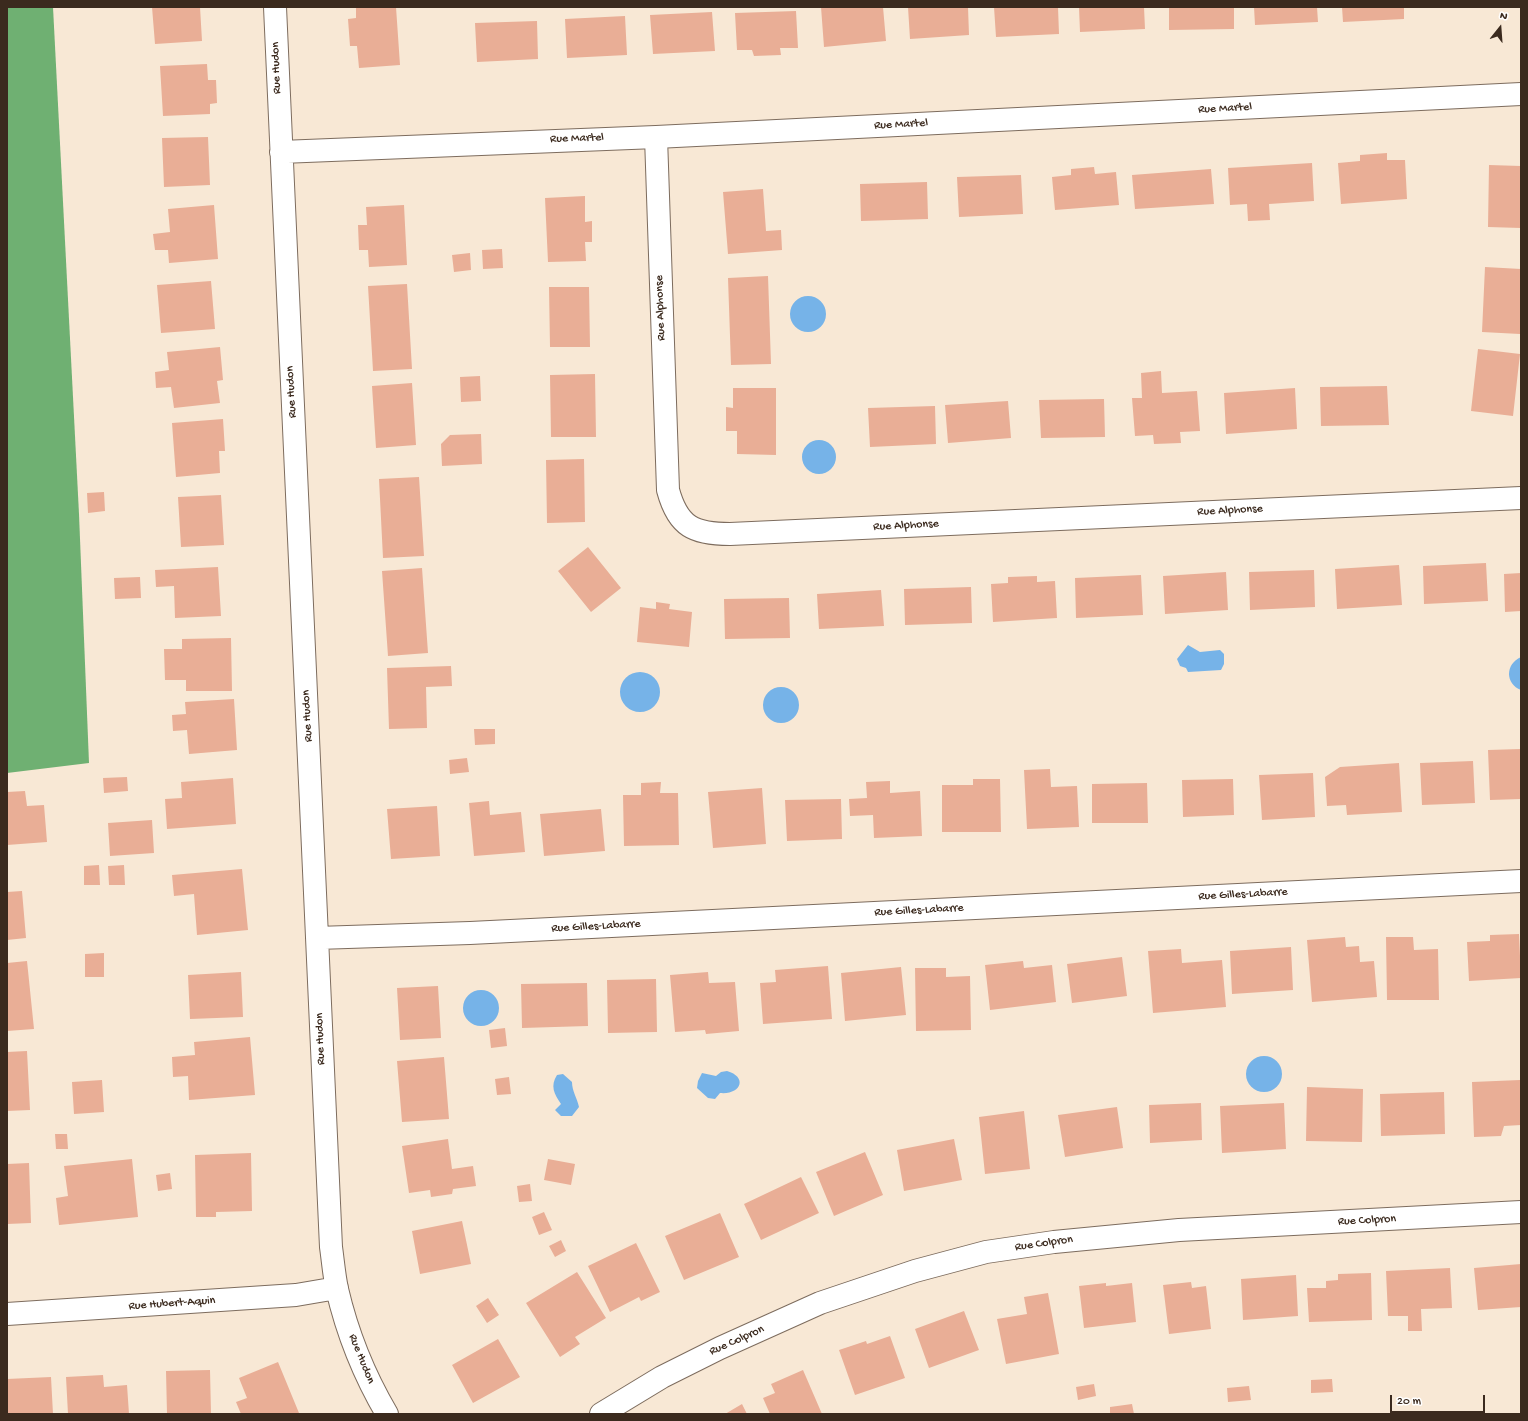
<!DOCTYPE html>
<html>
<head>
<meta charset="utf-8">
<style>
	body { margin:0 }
	#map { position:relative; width:1528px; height:1421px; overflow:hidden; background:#f8e8d5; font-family:"Gochi Hand",sans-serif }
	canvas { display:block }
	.frame { position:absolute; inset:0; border:8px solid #3b2a1e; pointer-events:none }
	.north { position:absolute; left:1480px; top:8px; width:40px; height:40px; -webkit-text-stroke:3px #fff; paint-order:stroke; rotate:17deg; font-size:11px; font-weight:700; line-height:16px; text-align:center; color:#3b2a1e }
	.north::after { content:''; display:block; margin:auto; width:14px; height:18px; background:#3b2a1e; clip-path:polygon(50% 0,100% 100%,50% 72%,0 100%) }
	.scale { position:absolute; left:1390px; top:1395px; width:95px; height:18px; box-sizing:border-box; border:2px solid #3b2a1e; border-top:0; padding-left:5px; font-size:12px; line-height:14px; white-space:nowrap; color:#3b2a1e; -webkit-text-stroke:3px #fff; paint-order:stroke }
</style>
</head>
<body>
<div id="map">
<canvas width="1528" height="1421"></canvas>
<div class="frame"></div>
<div class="north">N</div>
<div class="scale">20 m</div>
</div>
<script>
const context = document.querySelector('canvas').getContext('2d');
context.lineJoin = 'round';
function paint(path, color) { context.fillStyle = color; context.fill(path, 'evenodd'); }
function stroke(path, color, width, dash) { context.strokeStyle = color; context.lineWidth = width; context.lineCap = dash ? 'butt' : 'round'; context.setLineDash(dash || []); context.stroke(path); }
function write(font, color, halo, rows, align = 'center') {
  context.font = font + ' "Gochi Hand",sans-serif'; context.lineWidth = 3; context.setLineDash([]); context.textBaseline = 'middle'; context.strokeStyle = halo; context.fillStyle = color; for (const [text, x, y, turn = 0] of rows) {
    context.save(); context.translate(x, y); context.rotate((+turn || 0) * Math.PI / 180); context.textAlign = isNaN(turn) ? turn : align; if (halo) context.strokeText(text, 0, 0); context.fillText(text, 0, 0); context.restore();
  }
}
const forest = new Path2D(`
	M7,7h46l26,507 10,249 -82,10z`);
const water = new Path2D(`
	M790 314a18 18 0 1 1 36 0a18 18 0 1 1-36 0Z
	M802 457a17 17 0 1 1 34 0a17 17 0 1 1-34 0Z
	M1188,645l12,7 20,-2 4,4v10l-3,6 -33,2 -2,-4 -6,-2 -3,-7z
	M1521,657v33c-16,-6 -16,-26 0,-33z
	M620 692a20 20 0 1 1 40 0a20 20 0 1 1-40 0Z
	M763 705a18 18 0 1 1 36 0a18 18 0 1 1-36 0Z
	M463 1008a18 18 0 1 1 36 0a18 18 0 1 1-36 0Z
	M1246 1074a18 18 0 1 1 36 0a18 18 0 1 1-36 0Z
	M727,1071c21,6 14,24 -7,22l-5,6 -7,-1 -11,-10 1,-7 4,-8 14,3 5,-4z
	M563,1074l9,8c0,9 5,16 7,25l-7,9h-11l-6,-6 6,-6c-7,-10 -11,-18 -4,-29z`);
const building = new Path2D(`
	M152,7h48l2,34 -47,3z
	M356,7h40l4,58 -41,3 -2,-22h-7l-2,-27 8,-1z
	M821,7h62l3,34 -62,6z
	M908,7h60l1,28 -59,4z
	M994,7h64l1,27 -63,3z
	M1079,7h65l1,22 -65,3z
	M1169,7h65v22l-65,1z
	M1254,7h63l1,15 -63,3z
	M1342,7h62v12l-61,3z
	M796,11l2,37h-18l1,7 -27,1 -2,-6h-15l-2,-37z
	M712,12l3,39 -62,3 -3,-39z
	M625,16l2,39 -60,3 -2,-39z
	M537,21l1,38 -61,3 -2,-39z
	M207,64l1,16h8l1,23 -7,1v10l-47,2 -3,-50z
	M208,137l2,48 -46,2 -2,-49z
	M1387,153v7h18l2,39 -66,5 -3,-41 22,-2v-6z
	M1312,163l2,38 -45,3 1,16 -22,1 -1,-17 -17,1 -2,-37z
	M1489,165l32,1v62l-33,-1z
	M1094,167l1,7 21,-2 3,33 -64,5 -3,-33 19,-2v-6z
	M1211,169l3,35 -79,5 -3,-34z
	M1021,175l2,39 -64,3 -2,-40z
	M927,182l1,37 -67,2 -1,-37z
	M763,189l3,42 15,-1 1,20 -54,4 -5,-62z
	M585,196v26l7,-1v21h-7l1,19 -38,1 -3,-64z
	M214,205l4,54 -49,4 -1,-13h-13l-2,-16 17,-2 -2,-23z
	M404,205l3,60 -38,2 -1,-17h-9l-1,-25h9l-1,-18z
	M502,249l1,19 -20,1 -1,-19z
	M470,253l1,17 -17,2 -2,-17z
	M1485,267l36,2 -1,65 -38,-2z
	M768,276l3,88 -40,1 -3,-87z
	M211,281l4,48 -54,4 -4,-48z
	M407,284l5,85 -39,2 -5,-85z
	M549,287h40l1,60h-40z
	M220,347l3,33 -6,1 3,22 -46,5 -3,-21 -15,1 -1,-16 14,-2 -2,-18z
	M1478,349l42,5 -7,62 -42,-5z
	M1161,371l1,22 35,-2 3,40 -20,1 1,11 -27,1 -1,-9 -18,1 -3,-38h10l-1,-25z
	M595,374l1,63h-45l-1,-62z
	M480,376l1,25 -20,1 -1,-25z
	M412,383l4,62 -40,3 -4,-62z
	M1387,386l2,39 -68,1 -1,-39z
	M733,388h43v67l-39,-1v-23h-11v-24l7,1z
	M1295,388l2,41 -71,5 -2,-41z
	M1104,399l1,38 -64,1 -2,-38z
	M1008,401l3,37 -63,5 -3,-38z
	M935,406l1,38 -66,3 -2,-39z
	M223,419l2,32h-6l1,22 -44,4 -4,-54z
	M481,434l1,30 -40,2 -1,-22 9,-9z
	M584,459l1,63 -38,1 -1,-63z
	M419,477l5,79 -41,2 -4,-79z
	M104,492l1,19 -17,2 -1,-20z
	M221,495l3,50 -43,2 -3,-50z
	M588,547l33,41 -30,24 -33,-41z
	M1486,563l2,38 -64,3 -1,-38z
	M1399,565l3,40 -65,4 -2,-40z
	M218,567l3,49 -46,2 -1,-32 -18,1 -1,-17z
	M422,568l6,85 -40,3 -6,-85z
	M1314,570l1,37 -65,3 -1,-38z
	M1226,572l2,38 -63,4 -2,-38z
	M1521,573v38l-16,1 -1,-38z
	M1141,575l2,40 -67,3 -1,-40z
	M1037,576v6l18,-1 2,37 -64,4 -2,-38 17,-1v-6z
	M140,577l1,21 -26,1 -1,-21z
	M971,587l1,36 -67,2 -1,-36z
	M881,590l3,36 -65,3 -2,-35z
	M789,598l1,40 -65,1 -1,-40z
	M656,602l14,2 -1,5 23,3 -3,35 -52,-5 3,-35 16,2z
	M231,638l1,53h-46v-11h-21l-1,-31h18v-10z
	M451,666l1,20 -26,1 1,41 -38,1 -2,-61z
	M234,699l3,51 -48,4 -2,-24 -14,1 -1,-16 14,-1 -1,-12z
	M474,729h21v15l-20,1z
	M1521,749v50l-31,1 -2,-50z
	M467,758l2,14 -19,2 -1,-14z
	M1473,761l2,42 -53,2 -2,-42z
	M1399,763l3,49 -55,3 -1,-10 -19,1 -2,-29 15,-10z
	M1050,769l1,18 26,-1 2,41 -52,2 -3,-59z
	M1313,773l2,44 -53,3 -3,-45z
	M127,777l1,14 -24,2 -1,-15z
	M233,778l3,46 -69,5 -2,-30 17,-1 -1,-16z
	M973,779h27l1,53h-59v-47h31z
	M1233,779l1,36 -51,2 -1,-37z
	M890,781v12l30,-2 2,45 -48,2 -1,-23 -23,1 -1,-17 18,-1 -1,-16z
	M661,782l-1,11h18l1,52 -55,1 -1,-51h18v-12z
	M1147,783l1,40h-56v-39z
	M762,788l4,56 -53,4 -5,-56z
	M25,791l2,15 17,-1 3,37 -40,3v-53z
	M841,799l1,40 -55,2 -2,-41z
	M489,801l1,14 31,-3 4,40 -51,4 -5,-53z
	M437,806l3,50 -49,3 -4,-50z
	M601,809l4,42 -61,5 -4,-42z
	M152,820l2,33 -44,3 -2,-33z
	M99,865l1,20h-16v-19z
	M124,865l1,20h-16l-1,-19z
	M242,869l6,61 -51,5 -3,-41 -20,2 -2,-21z
	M22,891l4,47 -19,2v-48z
	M1519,934l2,44 -52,3 -2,-39 23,-1v-6z
	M1345,937l1,10 13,-1 1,16 14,-1 3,36 -65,5 -5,-62z
	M1386,937h27l1,13 24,-1 1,51h-52z
	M1291,947l2,43 -61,4 -2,-43z
	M1181,949l1,14 40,-3 4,47 -73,6 -5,-62z
	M104,953v24h-19v-23z
	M1122,957l5,39 -55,7 -5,-39z
	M27,961l7,68 -27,2v-68z
	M1023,961l1,7 28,-3 4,37 -66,8 -5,-45z
	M828,966l4,53 -69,5 -3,-41 16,-1 -1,-12z
	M901,967l5,48 -61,6 -4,-48z
	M915,968h31v9l24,-1 1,54 -55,1z
	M241,972l2,45 -53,2 -2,-44z
	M708,972l1,11 26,-1 4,49 -33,3 -1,-4 -30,2 -5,-57z
	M656,979l1,53 -49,1 -1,-53z
	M587,983l1,43 -66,2 -1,-44z
	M438,986l3,52 -41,2 -3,-52z
	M505,1028l2,18 -16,2 -2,-18z
	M250,1037l5,58 -66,5 -1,-24 -15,1 -1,-20 23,-2 -1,-13z
	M27,1051l3,59 -23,1v-59z
	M444,1057l5,62 -47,3 -5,-61z
	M509,1077l2,17 -14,1 -2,-16z
	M102,1080l2,32 -30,2 -2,-32z
	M1520,1080l1,45 -17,1 -3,10 -27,1 -2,-55z
	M1307,1087l56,2 -1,53 -56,-1z
	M1444,1092l1,42 -64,2 -1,-42z
	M1201,1103l1,37 -52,3 -1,-38z
	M1284,1103l2,46 -64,4 -2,-47z
	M1117,1107l6,41 -58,9 -7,-42z
	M1024,1111l6,58 -45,5 -6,-57z
	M55,1134h12l1,15h-12z
	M448,1139l4,30 21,-3 3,20 -23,3 -1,5 -21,3 -1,-7 -21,3 -7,-47z
	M954,1139l8,41 -58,11 -7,-41z
	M865,1152l18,43 -49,21 -18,-44z
	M251,1153l1,58 -36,1v5h-20l-1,-62z
	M132,1159l6,58 -79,8 -3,-27 12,-2 -4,-30z
	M548,1159l27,5 -4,21 -27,-5z
	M29,1163l2,60 -24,1v-60z
	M170,1173l2,16 -14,2 -2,-16z
	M801,1177l18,36 -58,27 -17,-36z
	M530,1184l2,17 -13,1 -2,-16z
	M544,1212l8,18 -13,5 -7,-18z
	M720,1213l19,44 -55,23 -19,-44z
	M462,1221l9,43 -51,10 -8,-43z
	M561,1240l5,11 -11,6 -6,-11z
	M636,1243l24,49 -19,9 -2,-4 -29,15 -22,-46z
	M1521,1264v43l-43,3 -4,-42z
	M1450,1268l2,40 -31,1 1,22h-14v-15h-20l-2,-45z
	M577,1272l29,46 -31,19 5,7 -20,13 -34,-54z
	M1371,1273l1,47 -63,2 -2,-34h19v-7l12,-1v-6z
	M1296,1275l2,41 -55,4 -2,-41z
	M1191,1282l1,6 14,-2 5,43 -42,5 -6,-49z
	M1106,1283v3l26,-3 4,39 -52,6 -5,-42z
	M1048,1293l11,61 -53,10 -9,-45 30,-5 -3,-17z
	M488,1298l11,17 -12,8 -11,-17z
	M964,1311l15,39 -50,18 -14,-39z
	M890,1336l15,42 -50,17 -16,-45 27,-9 1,3z
	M498,1339l22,38 -47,26 -21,-38z
	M278,1362l21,51 -58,1 -5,-12 11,-4 -8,-20z
	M210,1370l1,44h-44l-1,-43z
	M803,1370l19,44h-52l-7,-16 12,-5 -4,-9z
	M103,1375l1,12 23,-2 2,29h-61l-2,-37z
	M51,1377l2,37h-46v-35z
	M1332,1379l1,13 -22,1v-13z
	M1094,1384l2,12 -18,4 -2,-13z
	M1249,1386l2,14 -23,2 -1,-14z
	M742,1404l5,10h-22z
	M1132,1404l2,10h-24v-7z`);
const minor = new Path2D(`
	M275,7l56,1240c2,14 3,28 6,42 10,43 27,86 50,125
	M656,137l12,353c10,37 26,44 62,44l791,-36
	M281,152l375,-15 865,-43
	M317,938l153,-5 1051,-52
	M7,1314l289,-19 41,-7
	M601,1414l61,-37 58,-29 100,-45 95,-32 71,-19 68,-10 125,-12 342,-18`);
const streetNames = [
	["Rue Hudon",277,68,-92],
	["Rue Martel",1225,109,-3],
	["Rue Martel",901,125,-3],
	["Rue Martel",577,139,-2],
	["Rue Alphonse",661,308,-92],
	["Rue Hudon",292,392,-93],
	["Rue Alphonse",1230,511,-3],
	["Rue Alphonse",906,526,-3],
	["Rue Hudon",308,716,-93],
	["Rue Gilles-Labarre",1243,895,-3],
	["Rue Gilles-Labarre",919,911,-3],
	["Rue Gilles-Labarre",596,927,-3],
	["Rue Hudon",321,1039,-92],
	["Rue Colpron",1367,1221,-3],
	["Rue Colpron",1044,1244,-8],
	["Rue Hubert-Aquin",172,1304,-4],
	["Rue Colpron",737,1341,-24],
	["Rue Hudon",361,1359,68]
];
paint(forest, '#6fb072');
paint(water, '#76b3e8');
paint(building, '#e9ae96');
stroke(minor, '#7d6c5e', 24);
stroke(minor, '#fff', 22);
write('12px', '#3b2a1e', '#fff', streetNames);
</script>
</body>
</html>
